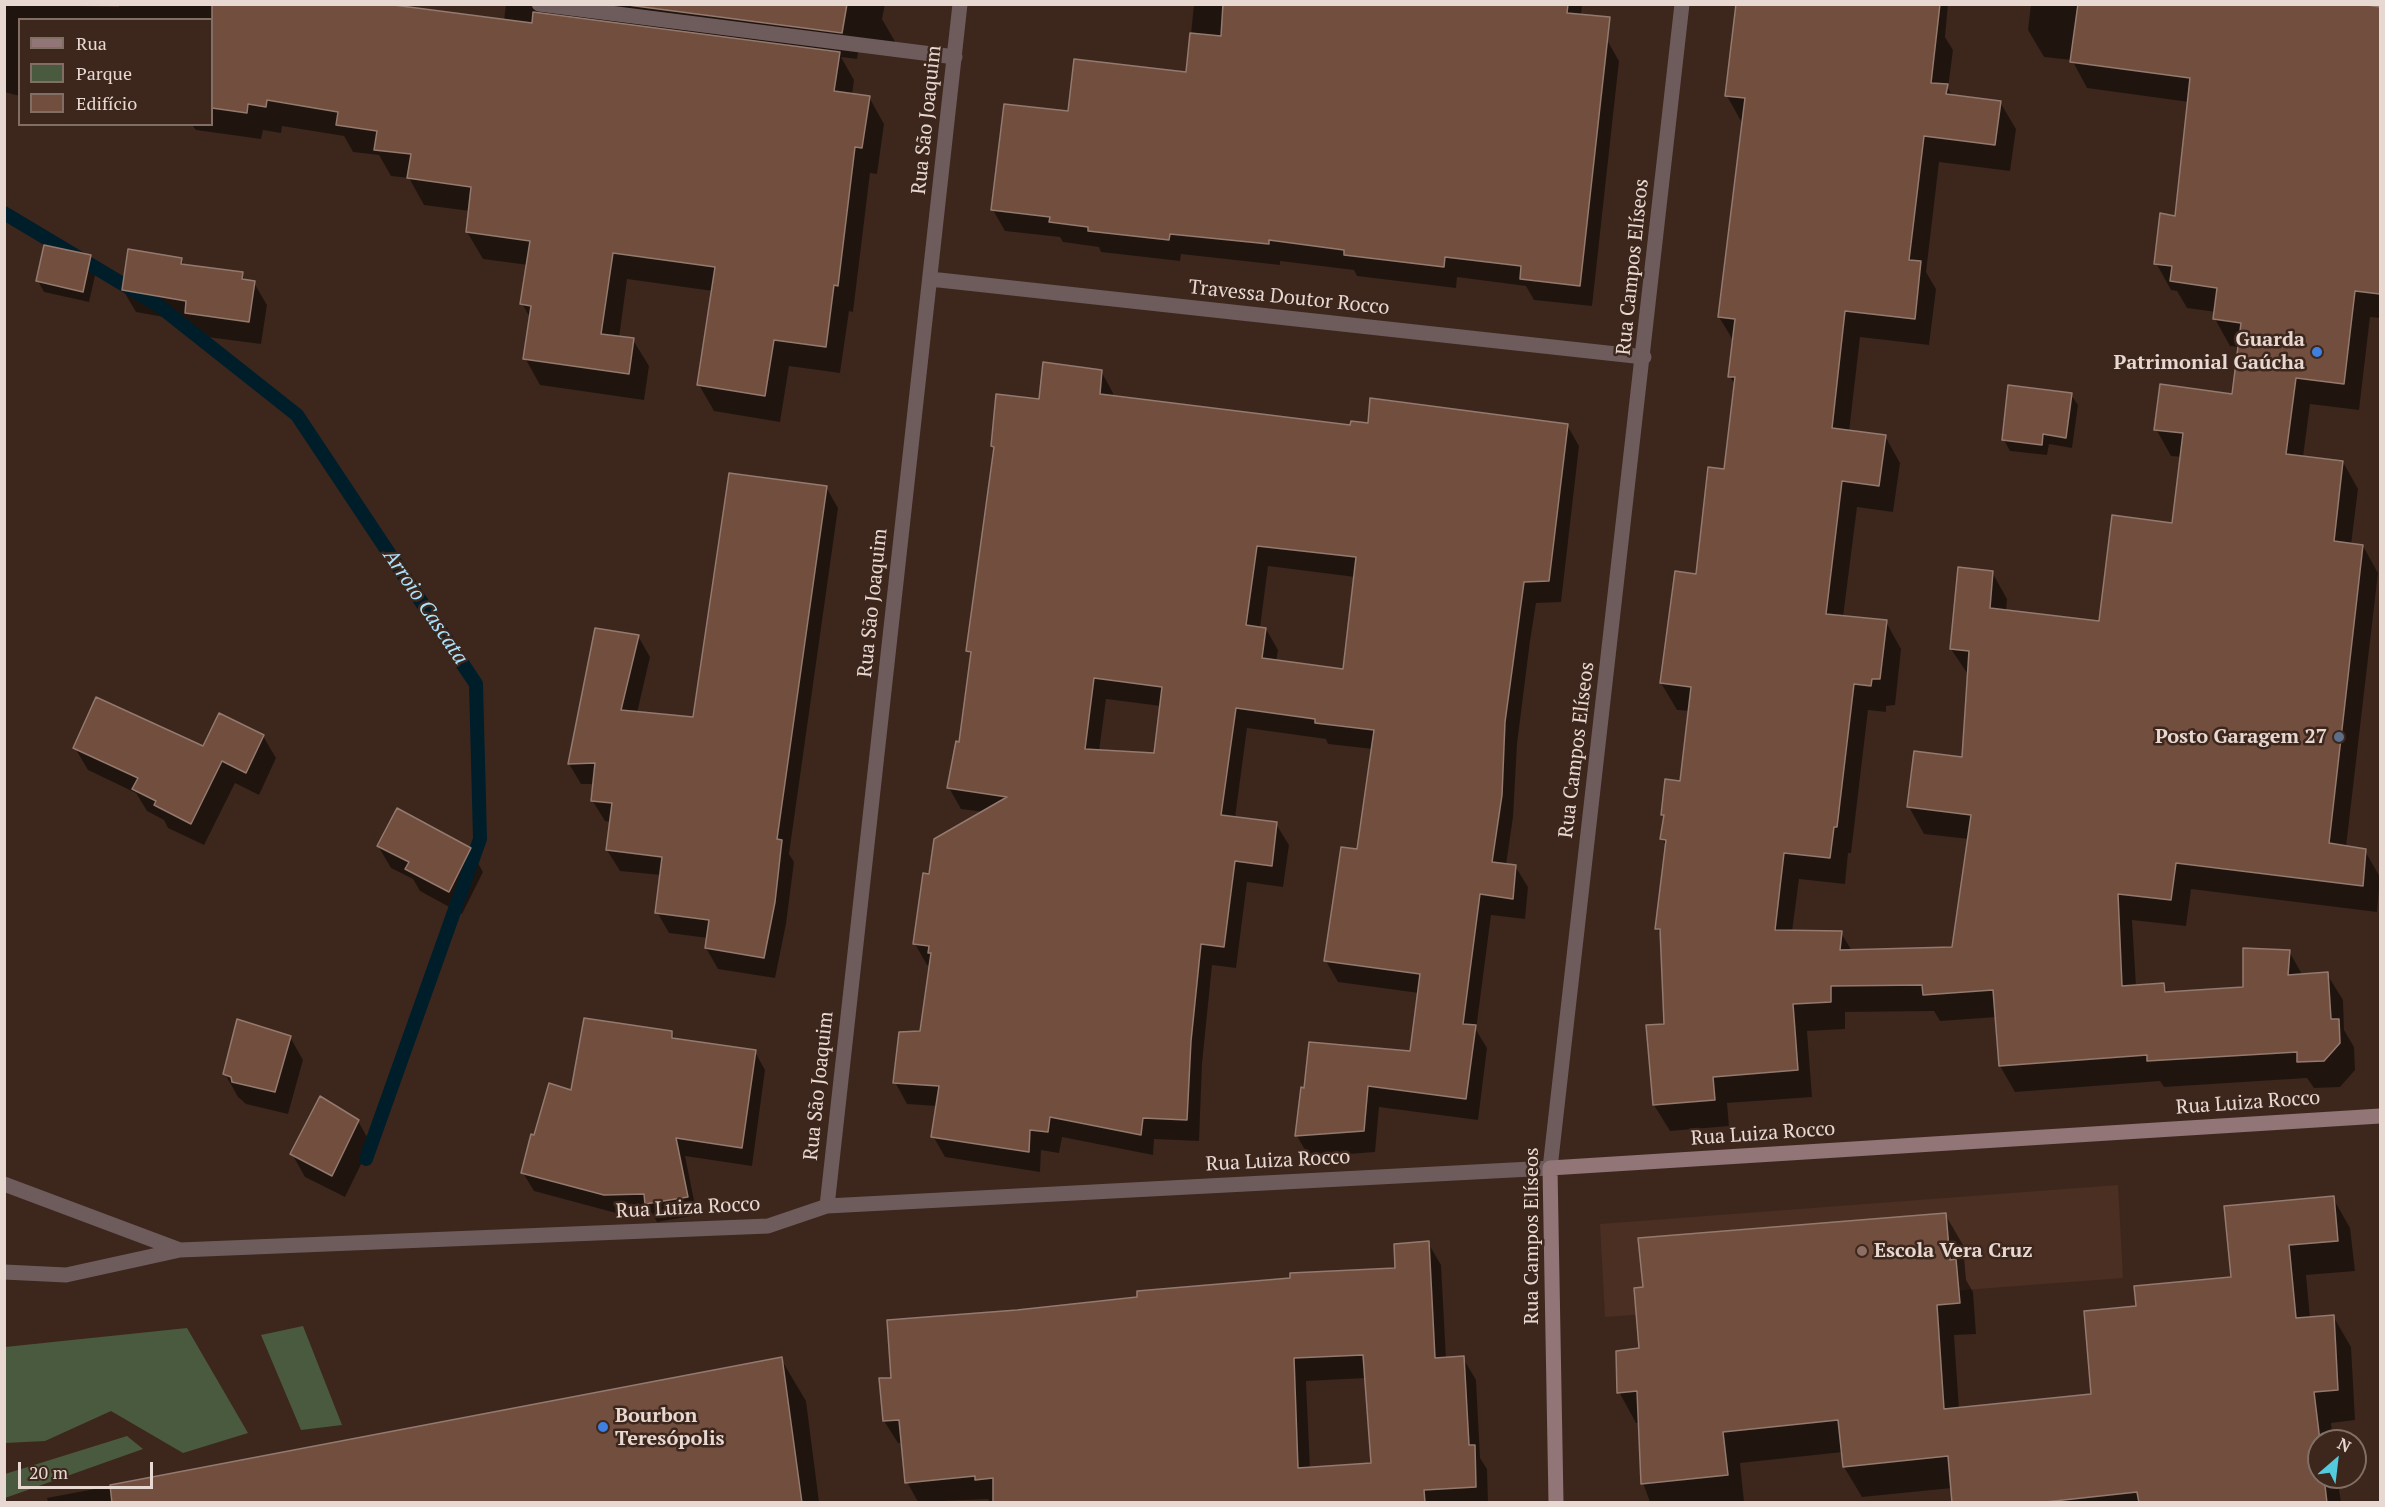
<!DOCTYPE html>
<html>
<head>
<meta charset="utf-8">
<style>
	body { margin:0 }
	#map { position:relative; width:2385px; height:1507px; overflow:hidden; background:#3d271d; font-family:"PT Serif",serif }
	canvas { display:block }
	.frame { position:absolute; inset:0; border:6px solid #e7d8d2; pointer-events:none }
	.legend { position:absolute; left:18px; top:18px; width:195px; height:108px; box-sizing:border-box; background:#3d271d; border:2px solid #816e65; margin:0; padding:8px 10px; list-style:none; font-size:18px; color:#e7d8d2 }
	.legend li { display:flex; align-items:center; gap:12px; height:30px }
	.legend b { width:30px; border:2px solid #816e65 }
	.north { position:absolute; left:2307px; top:1429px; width:60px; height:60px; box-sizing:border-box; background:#3d271d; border:2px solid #816e65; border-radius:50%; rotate:28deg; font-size:16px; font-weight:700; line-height:24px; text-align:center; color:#e7d8d2 }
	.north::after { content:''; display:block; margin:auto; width:21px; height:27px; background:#54cade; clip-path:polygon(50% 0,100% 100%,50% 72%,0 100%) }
	.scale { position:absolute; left:18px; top:1462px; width:135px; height:27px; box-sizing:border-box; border:3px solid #e7d8d2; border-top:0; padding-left:8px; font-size:18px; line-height:21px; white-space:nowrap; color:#e7d8d2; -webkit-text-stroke:4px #3d271d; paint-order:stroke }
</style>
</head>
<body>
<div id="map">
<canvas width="2385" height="1507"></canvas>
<div class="frame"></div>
<ul class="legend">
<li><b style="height:8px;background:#927577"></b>Rua</li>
<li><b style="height:16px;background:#4a5a3e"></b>Parque</li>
<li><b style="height:16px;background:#714e3e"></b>Edifício</li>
</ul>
<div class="north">N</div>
<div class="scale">20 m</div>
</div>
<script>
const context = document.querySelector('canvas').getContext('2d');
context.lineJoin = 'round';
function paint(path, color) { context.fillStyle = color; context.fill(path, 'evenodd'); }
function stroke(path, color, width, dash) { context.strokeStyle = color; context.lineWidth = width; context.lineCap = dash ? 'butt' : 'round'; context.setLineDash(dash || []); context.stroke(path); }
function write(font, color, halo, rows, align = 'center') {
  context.font = font + ' "PT Serif",serif'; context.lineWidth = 5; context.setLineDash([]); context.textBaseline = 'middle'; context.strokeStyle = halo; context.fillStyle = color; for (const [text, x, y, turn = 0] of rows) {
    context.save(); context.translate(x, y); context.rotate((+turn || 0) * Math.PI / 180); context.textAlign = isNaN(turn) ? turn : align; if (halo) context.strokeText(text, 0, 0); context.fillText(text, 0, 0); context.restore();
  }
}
const built = new Path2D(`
	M2118,1185l5,93 -518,39 -5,-93z`);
const green = new Path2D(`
	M303,1326l39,99 -41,5 -40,-95z
	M187,1328l61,105 -65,20 -72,-42 -66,30 -40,2v-96z
	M127,1436l16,13 -138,49v-24z`);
const shadow = new Path2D(`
	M4,4l115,3v-3h258l127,17 2,-17h379l-3,15 15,26 -37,-5 -3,19 -16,-2 13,23 -2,15 17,2 15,27 -7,50 -7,-1 -17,139 -4,-1 -9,62 -51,-7 -9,56 -66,-11 -15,-26 14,-94 -86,-12 -8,59 14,2 16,26 -5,34 -104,-15 -15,-27 6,-39 -9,-15 6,-39 -45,-6 -16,-27 3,-21 -46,-6 -15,-27 -18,-2 -12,-21 -26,-3 -9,-16 -62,-10 -1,7 -18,-3 -2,9 -65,-9 -5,-6h21v-104h-192v76l-16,-4z
	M1194,4h388l-1,12 26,24 12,21 -27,245 -58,-6 -8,-14 -69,-9 -1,11 -99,-12 -3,-6 -74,-9v4l-99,-11 -1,7 -79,-9 -2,-5 -36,-5 -3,-5 -55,-6 -12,-21 76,-97 118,-39z
	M1753,4h195l-3,33 8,13 -5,38 5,9 47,5 16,27 -6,42 -71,-9 -13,110 10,17 -7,56 -69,-8 -11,95 36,4 15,27 -7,49 -36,-5 -14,110 43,5 15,27 -6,56 -9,1v6l-18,-2 -17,143h-3l-3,31 -46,-5 -7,53 49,1 11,18 102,-3 15,-109 -45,-5 -15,-27 54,-49 6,-82 -18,-27 41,-77 15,27 -1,13 94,11 73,-99 9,-67 -11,-1 -15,-27 77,-33 7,-49 -10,-1 -15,-27 1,-7 -29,-4 -10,-17 -6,-1 -15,-27 20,-46 13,-115 -102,-14 -15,-28 -28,-3 -16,-27 3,-26h349v314l-10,-1 -11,93 -49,-6 -7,53 40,5 15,27 -7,56 12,1 15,27 -32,274 19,4 15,26 -3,35 -186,-23 -5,37 -54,-6 4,66 28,-1 5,9 76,-6 44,-37 14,25 24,-2 16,26 1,30 10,17 1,23 -15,17 -26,1 -7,-10 -143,9 -4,-6 -145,11 -15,-26 -3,-49 -57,4 -6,-10 -89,1v17l-38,2 5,66 -85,6 2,23 -59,5 -16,-26 11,-80 -4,-89 -4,-8 10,-81 -5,-8 3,-21 -3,-4 20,-32 8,-71 -13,-1 -16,-27 36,-107 29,-106 10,-84 -6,-9 4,-35 -15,-25 23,-194 -15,-27z
	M90,256l7,11 -8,35 -45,-10 -6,-11z
	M181,259l4,7 57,8 4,8 8,1 13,22 -6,39 -62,-8 -8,-14 -55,-10 -13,-22z
	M1101,371l12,22v4l238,30 19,-2h197l12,21 -18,156 -25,1 -6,38 -13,103 -4,73 -7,48 9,1 13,21 -3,32 -34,-4 -15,115 11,18 -9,72 -99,-13 -4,45 -66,5 -12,-21 114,-83 8,-60 -81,-11 -12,-21 33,-110 14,-102 -45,-5 -2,-5 -79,-11 -12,90 41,6 13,21 -6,42 -36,-5 -11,86 -24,-3 -10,99 -3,77 -45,-2 -1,16 -91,-18 -3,16 -18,-3 -1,22 -95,-15 -12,-21 4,-30 -30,-2 -12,-22 27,-50 9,-66 -4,-1 -12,-21 15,-68 54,-64 -23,-3 -12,-21 12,-44 11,-86 -4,-7 27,-201 -3,-4 48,-45zM1268,566l87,11 -11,94 -68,-9 2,-12 -12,-21 -6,-1zM1106,699l55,7 -6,48 -56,-3z
	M2071,395l7,10 -6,43 -23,-4 -2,11 -37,-4 -6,-11z
	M826,487l12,21 -49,346 5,8 -8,62 -11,54 -57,-9 -12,-21 2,-10 -39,-5 -12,-21 4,-37 -41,-4 -13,-21 4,-28 -6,-1 -13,-21 2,-16h-13l-12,-20 69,-128 12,21 -13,56 57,5z
	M263,736l13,22 -17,37 -24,-12 -31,62 -36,-17 -4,-8 -17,-9 -11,-18 -48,-23 -13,-22h129z
	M378,846l92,3 13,23 -21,42 -42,-23 -7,-12 -22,-11z
	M672,1033l4,8 79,11 10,18 -13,96 -67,-10 12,59 -40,7 -6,-10 -35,1 -82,-22 -11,-18 12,-36 37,-45z
	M290,1037l13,23 -15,54 -42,-10 -8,-7 -13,-23z
	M358,1121l13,23 -26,53 -40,-20 -13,-23z
	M2333,1198l17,30 5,43 -49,4 4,43 23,-2 18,31 4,73 -24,3 2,18h-14v36h18l4,25h-388l-1,-14 -90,9 -18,-30 -1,-15 -103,11 4,39h-94l-7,-19 -3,-60h-4l-17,-31 22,-42 304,-136 18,31 3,35 7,12 3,42 -22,1 5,74 134,-13 45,-88 95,-30z
	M1428,1243l13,22 5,94 17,-1 13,22 4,78 7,11 1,33h-498l-2,-3 -70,3 -11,-20 -4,-39h-5l-14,-22 9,-42 -3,-60 127,-7 380,-42zM1366,1378l6,87 -62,4 -4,-88z
	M781,1359l25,42 13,101h-771l-1,-4z`);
const stream = new Path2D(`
	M4,213l154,92 139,110 179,269 4,155 -114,320`);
const building = new Path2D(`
	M212,4h174l146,19 1,-11 307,40 -6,39 36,5 -8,52 -7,-1 -17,139 -4,-1 -8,62 -52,-7 -9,56 -68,-11 18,-118 -102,-14 -12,81 33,4 -5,36 -106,-15 8,-53 -11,-2 10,-63 -64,-9 5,-45 -64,-9 4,-24 -37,-4 3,-19 -41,-6 2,-13 -71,-12 -1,7 -18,-3 -1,9 -35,-5z
	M620,4h227l-5,29z
	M1223,4h345l-1,9 43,4 -30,269 -60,-7 1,-13 -76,-9 -1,10 -100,-12v-5l-75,-10v4l-99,-10 -1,6 -81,-9v-4l-39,-5 1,-5 -59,-7 13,-106 64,7 6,-52 112,13 4,-39 31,3z
	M1736,4h204l-9,79 17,1 -2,10 55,7 -6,44 -71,-9 -15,124 12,1 -6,58 -70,-8 -13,117 54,7 -7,51 -37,-5 -16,133 61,6 -7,59h-8l-1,7 -17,-2 -17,143h-3l-4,31 -46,-5 -9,77 67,1 -2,19 112,-3 19,-132 -64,-8 7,-56 48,6 7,-106 -19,-2 8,-82 35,4 -3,37 109,13 13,-106 60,8 11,-90 -29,-3 6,-46 72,10 9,-71 -28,-4 4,-31 -47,-7 2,-15 -18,-2 6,-51 15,3 15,-138 -120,-16 8,-58h283l19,3v287l-25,-3 -11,93 -48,-6 -10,76 57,7 -9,80 29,4 -34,298 37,6 -3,37 -187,-23 -5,37 -53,-6 4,92 42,-3 1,9 78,-5v-39l47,2 -2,25 40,-3 3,47h8l1,24 -16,18 -27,1v-10l-150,9v-6l-148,11 -6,-76 -70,5 -1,-10 -91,1v16l-38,2 5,66 -85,7 2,23 -62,5 -7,-80 18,-1 -4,-95h-5l11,-89 -6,-1 4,-24h-3l4,-36 15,2 11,-94 -31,-4 15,-112 21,3 12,-107 16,2 11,-92h-7l7,-58 -17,-2 27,-219 -20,-2z
	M44,245l47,10 -8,37 -47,-11z
	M128,249l54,9 -1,6 62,8 -1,7 13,2 -6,41 -64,-9 1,-12 -64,-11z
	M1043,362l59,8 -2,24 250,31 1,-4 17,2 2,-25 198,26 -19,157 -25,1 -5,37 -14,103 -3,73 -10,67 24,3 -3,34 -33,-5 -17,130 13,1 -10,74 -98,-13 -4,45 -69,5 6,-49 3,1 5,-46 101,9 10,-77 -96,-13 17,-114 16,2 17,-119 -59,-7v-4l-79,-11 -15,107 56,7 -5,44 -37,-5 -11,86 -23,-3 -10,97 -4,79 -44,-2 -2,17 -91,-18 -2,15 -18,-2 -1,22 -98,-15 8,-51 -46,-3 6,-51 21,-1 11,-78h-3l1,-7 -16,-2 10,-71 6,1 5,-35 73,-42 -60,-9 9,-47 3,1 12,-90 -5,-1 28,-204 -3,-1 5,-52 43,5zM1257,546l99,11 -13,112 -81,-11 4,-30 -20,-3zM1094,678l68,9 -8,66 -69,-4z
	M2008,385l64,8 -6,45 -23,-4 -1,11 -40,-5z
	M729,473l98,13 -50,353 5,1 -7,62 -11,56 -59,-10 4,-28 -54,-7 7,-56 -56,-7 6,-47 -21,-2 4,-38 -27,1 27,-136 44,7 -18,75 72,7z
	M96,697l107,49 16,-33 45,22 -18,38 -24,-12 -31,63 -37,-19 2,-4 -24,-12 6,-11 -65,-30z
	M397,808l74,40 -22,44 -44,-23 4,-7 -32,-16z
	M584,1018l88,13v7l84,12 -14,98 -66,-10 12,59 -43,7 -1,-10 -40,1 -83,-22 10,-39 3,1 15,-52 22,7z
	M237,1019l54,17 -16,56 -43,-10 -1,-5 -8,-3z
	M320,1096l39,24 -27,56 -42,-22z
	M2334,1196l4,45 -49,4 7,73 38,-3 4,75 -24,2 6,49 -1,36h5l3,26h-188l-2,-11 -101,11h-84l-4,-47 -105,11 -5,-47 -115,12 5,43 -87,9 -4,-93 -20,2 -1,-42 23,-3 -5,-60 9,-1 -5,-49 308,-25 4,47 6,-1 4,44 -23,2 7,104 147,-15 -7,-83 52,-5 -2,-20 97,-9 -7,-71z
	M1429,1241l6,117 29,-2 5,89h6l1,42 -52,3 1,13h-432v-25l-18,2v-4l-70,7 -6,-63 -16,1 -4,-43h12l-4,-58 130,-10 120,-13v-6l153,-13v-5l105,-5 -1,-24zM1363,1355l8,108 -73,5 -4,-110z
	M782,1357l20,146h-690l-2,-18z`);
const street = new Path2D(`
	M539,4l416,53
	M930,279l714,78
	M4,1184l176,66
	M827,1206l133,-1202
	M4,1272l62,3 114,-25 588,-24 59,-20 723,-38 132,-1164`);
const secondary = new Path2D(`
	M1556,1502l-6,-334 830,-52`);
const markers = [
	[2317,352,6,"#3f7fe0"],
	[2339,737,6,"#5c6f8a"],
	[1862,1251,6,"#8d6e63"],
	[603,1427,6,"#3f7fe0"]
];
const streetNames = [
	["Rua São Joaquim",927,120,-84],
	["Rua Campos Elíseos",1633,267,-84],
	["Travessa Doutor Rocco",1289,298,6],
	["Rua São Joaquim",873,603,-84],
	["Rua Campos Elíseos",1577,750,-83],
	["Rua São Joaquim",819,1086,-84],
	["Rua Luiza Rocco",2248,1103,-4],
	["Rua Luiza Rocco",1763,1134,-4],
	["Rua Luiza Rocco",1278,1161,-3],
	["Rua Luiza Rocco",688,1208,-3],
	["Rua Campos Elíseos",1532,1236,-90]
];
const poiNames = [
	["Guarda",2305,340],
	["Patrimonial Gaúcha",2305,363],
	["Posto Garagem 27",2327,737],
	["Escola Vera Cruz",1874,1251,"left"],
	["Bourbon",615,1416,"left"],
	["Teresópolis",615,1439,"left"]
];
const waterNames = [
	["Arroio Cascata",425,607,56]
];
paint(built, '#4b2f23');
paint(green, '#4a5a3e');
paint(shadow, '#0007');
stroke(stream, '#001e2a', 14);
paint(building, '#714e3e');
stroke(building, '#947a6e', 1.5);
stroke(street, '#6e5c5d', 15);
stroke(secondary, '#927577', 15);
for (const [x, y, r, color] of markers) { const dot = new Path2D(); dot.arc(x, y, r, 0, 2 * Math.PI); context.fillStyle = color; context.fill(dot); stroke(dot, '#3d271d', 2); }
write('20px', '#e7d8d2', '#3d271d', streetNames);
write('bold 20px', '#e7d8d2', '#3d271d', poiNames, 'right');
write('italic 21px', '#abe3fd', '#3d271d', waterNames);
</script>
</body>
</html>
